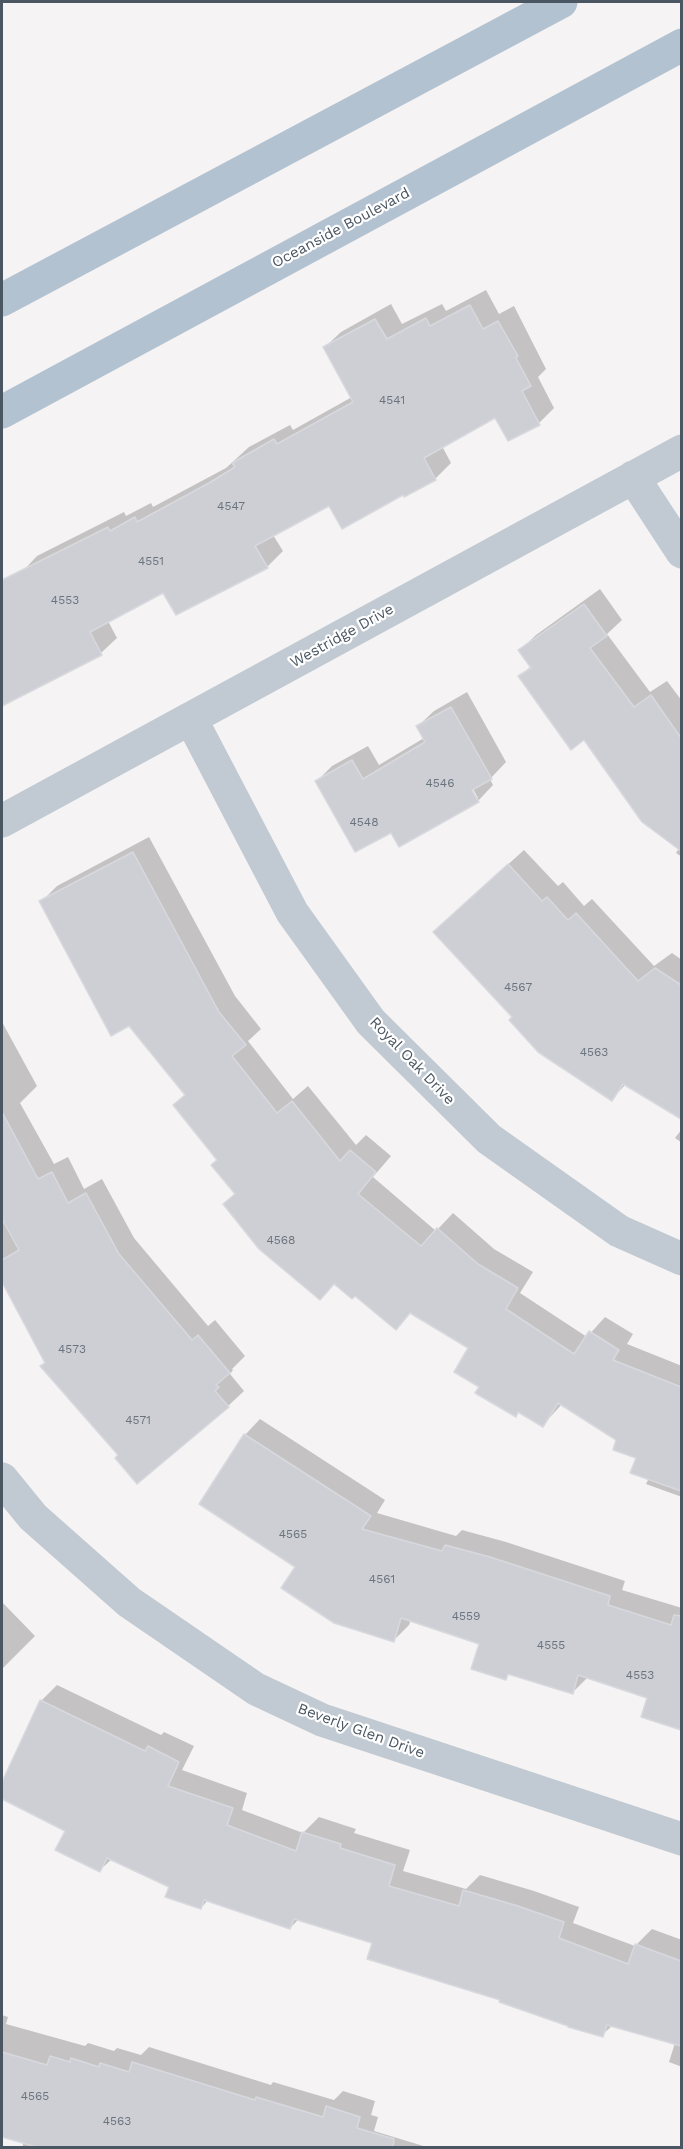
<!DOCTYPE html>
<html>
<head>
<meta charset="utf-8">
<style>
	body { margin:0 }
	#map { position:relative; width:683px; height:2149px; overflow:hidden; background:#f5f3f3; font-family:"Work Sans",sans-serif }
	canvas { display:block }
	.frame { position:absolute; inset:0; border:3px solid #4a5661; pointer-events:none }
</style>
</head>
<body>
<div id="map">
<canvas width="683" height="2149"></canvas>
<div class="frame"></div>
</div>
<script>
const context = document.querySelector('canvas').getContext('2d');
context.lineJoin = 'round';
function paint(path, color) { context.fillStyle = color; context.fill(path, 'evenodd'); }
function stroke(path, color, width, dash) { context.strokeStyle = color; context.lineWidth = width; context.lineCap = dash ? 'butt' : 'round'; context.setLineDash(dash || []); context.stroke(path); }
function write(font, color, halo, rows, align = 'center') {
  context.font = font + ' "Work Sans",sans-serif'; context.lineWidth = 4.5; context.setLineDash([]); context.textBaseline = 'middle'; context.strokeStyle = halo; context.fillStyle = color; for (const [text, x, y, turn = 0] of rows) {
    context.save(); context.translate(x, y); context.rotate((+turn || 0) * Math.PI / 180); context.textAlign = isNaN(turn) ? turn : align; if (halo) context.strokeText(text, 0, 0); context.fillText(text, 0, 0); context.restore();
  }
}
const shadow = new Path2D(`
	M486,290l13,24 15,-8 32,63 -8,8 16,31 -15,15 -43,-7 -54,30 9,17 -16,16 -30,16 -1,-2 -74,11 -57,31 10,16 -16,16 -91,46 -12,-22 -56,30 9,17 -16,15 -91,47 -8,-17v-100l20,-11 15,-16 87,-44 2,4 25,-13 2,4 73,-39 23,-21 41,-22 3,5 59,-33 -27,-50 16,-15 50,-28 11,20 40,-20 4,7z
	M600,589l22,31 -15,14 43,58 17,-11 15,20v156l-6,-4 3,-5 -95,-110 -64,-62 11,-10 -11,-16 16,-15z
	M467,692l39,70 -16,17 3,6 -15,16 -86,30 -75,-50 15,-15 36,-20 11,19 45,-27 -6,-12 16,-15zM470,783l8,15h-3l-8,-14z
	M149,837l86,159 26,33 -13,12 45,58 15,-13 48,59 10,-10 25,21 -18,21 63,54 17,-18 41,36 39,23 -13,21 67,44 18,-20 28,17 -6,10 55,22v131l-36,-13 3,-6 -11,-21 -20,-17 -56,-36 -19,21 -23,-14 -4,4 -35,-29 -11,-38 -59,-36 -15,16 -41,-34 -20,-11 -110,-79 10,-11 -49,-99 -145,-192 16,-16z
	M524,850l34,36 5,-4 21,24 8,-7 62,67 18,-13 10,7v158l-56,-34 -14,15 -98,-82 -64,-100z
	M2,1022l35,64 -17,17 34,61 14,-7 16,32 18,-10 32,59 74,88 7,-6 30,36 -13,13 1,1 -3,4 14,17 -16,15 -109,49 -117,-185z
	M682,1129v14l-7,-5z
	M260,1419l125,81 -8,13 79,23 6,-6 44,12 119,39 -3,9 60,18 -2,18h2v102l-39,-12 6,-19 -61,-20 -15,15 -63,-19 -5,6 -25,-36 -69,-23 -2,5 -15,15 -97,-73 -52,-132z
	M2,1602l33,34 -33,33z
	M57,1685l104,50 3,-3 30,14 -12,24 65,23 -5,17 61,23 16,-16 37,12 -2,4 56,17 -7,21 63,18 14,-14 54,16 45,16 -6,16 62,23 17,-17 30,11v127l-13,-5 6,-19 -62,-18 -11,10 -100,-36 -128,-57 -75,-23 -9,9 -82,-28 -7,8 -31,-22 -58,-27 -12,11 -33,-40 -65,-32v-13l39,-84z
	M2,2015l6,2 -2,7 79,22 3,-3 26,8 3,-3 24,7 8,-8 122,38 2,-3 61,18 9,-9 32,10 -4,14 7,2 -4,14 56,17h-408l2,-7 -22,-5z`);
const building = new Path2D(`
	M470,305l13,24 15,-8 20,35 -2,2 15,28 -9,5 18,34 -32,16 -13,-23 -71,40 12,22 -32,17 -1,-2 -61,34 -13,-23 -74,40 13,22 -92,47 -13,-22 -73,39 12,23 -100,51v-126l106,-53 2,4 25,-14 2,5 72,-39 26,-16 -3,-4 42,-24 3,5 76,-42 -30,-55 52,-28 12,20 39,-21 4,8z
	M584,604l23,32 -17,12 44,59 17,-12 30,43v113l-39,-29 -58,-82 -13,10 -53,-74 13,-8 -13,-18z
	M451,707l41,72 -20,11 7,12 -80,45 -8,-14 -36,19 -40,-71 37,-21 11,19 62,-37 -9,-16z
	M133,852l86,160 27,33 -14,11 45,57 15,-12 48,60 10,-11 26,22 -18,22 63,52 16,-18 41,36 40,24 -12,21 68,45 15,-23 30,19 -6,10 68,27v104l-51,-18 6,-15 -23,-8 3,-10 -58,-37 -15,24 -25,-15 -2,5 -41,-24 4,-6 -25,-15 14,-24 -58,-35 -14,17 -41,-34 -3,3 -18,-15 -14,16 -61,-51 -36,-45 12,-10 -24,-29 6,-5 -44,-55 12,-10 -56,-69 -18,10 -72,-135z
	M508,864l34,37 5,-4 21,23 8,-7 62,68 17,-13 26,17v134l-58,-35 -11,17 -74,-49 -29,-32 3,-3 -79,-85z
	M2,1112l36,67 14,-7 16,31 18,-10 33,61 73,86 6,-5 32,38 -14,12 3,2 -4,4 14,16 -92,77 -22,-26 3,-3 -78,-89 5,-3 -43,-81v-22l17,-10 -17,-31z
	M244,1434l127,82 -9,13 80,22 3,-6 45,12 120,39 -2,9 63,20 3,-10 7,1v114l-40,-13 6,-19 -69,-23 -5,19 -65,-20 -2,6 -35,-11 8,-25 -78,-26 -7,24 -60,-19 -53,-35 14,-21 -96,-63z
	M40,1700l105,51 3,-5 31,16 -11,24 65,22 -6,17 69,26 6,-19 39,12 -1,4 55,17 -6,21 70,20 4,-16 55,16 46,16 -5,16 69,26 7,-20 46,17v85l-74,-21 -4,12 -35,-10v-1l-69,-24 1,-2 -133,-41 5,-16 -78,-24 -4,10 -86,-29 -3,9 -36,-12 4,-10 -62,-29 -7,14 -45,-22 10,-19 -63,-32v-17z
	M2,2052l45,13 3,-9 20,6 1,-4 28,9 1,-4 29,9 3,-10 123,38 1,-3 67,20 3,-11 34,11 -3,11 37,11 -1,9h-353l-38,-11z`);
const minor = new Path2D(`
	M633,477l49,75
	M191,719l101,193 79,110 118,117 130,92 63,28
	M2,821l680,-370
	M2,1479l31,38 96,85 127,87 66,31 360,119`);
const primary = new Path2D(`
	M2,300l559,-298
	M2,412l680,-367`);
const numberNames = [
	["4541",392,400],
	["4547",231,506],
	["4551",151,561],
	["4553",65,600],
	["4546",440,783],
	["4548",364,822],
	["4567",518,987],
	["4563",594,1052],
	["4568",281,1240],
	["4573",72,1349],
	["4571",138,1420],
	["4565",293,1534],
	["4561",382,1579],
	["4559",466,1616],
	["4555",551,1645],
	["4553",640,1675],
	["4565",35,2096],
	["4563",117,2121]
];
const streetNames = [
	["Oceanside Boulevard",341,228,-28],
	["Westridge Drive",342,636,-29],
	["Royal Oak Drive",412,1061,46],
	["Beverly Glen Drive",361,1731,20]
];
paint(shadow, '#0003');
paint(building, '#cdcfd5');
stroke(building, '#d7d9de', 1.5);
stroke(minor, '#c1cad2', 33);
stroke(primary, '#b3c2d1', 33);
write('12px', '#6b747e', null, numberNames);
write('15px', '#4a5661', '#fff', streetNames);
</script>
</body>
</html>
